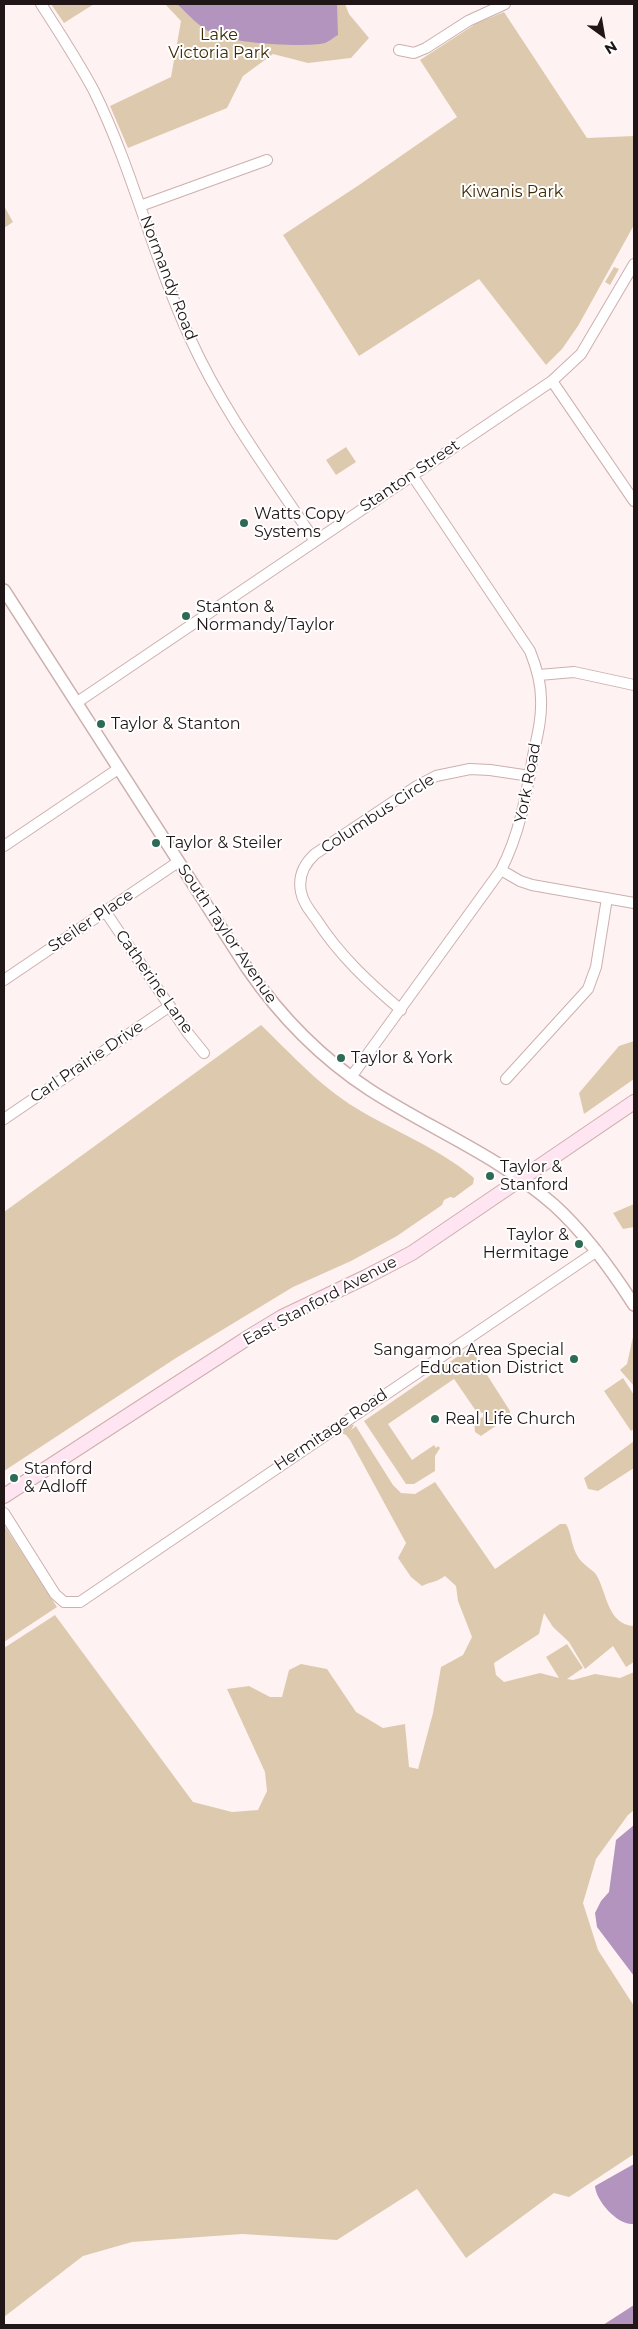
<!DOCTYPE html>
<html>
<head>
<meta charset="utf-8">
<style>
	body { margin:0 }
	#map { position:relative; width:638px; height:2329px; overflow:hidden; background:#fff2f2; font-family:Montserrat,sans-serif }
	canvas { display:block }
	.frame { position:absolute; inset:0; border:5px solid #211617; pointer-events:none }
	.north { position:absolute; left:578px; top:10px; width:50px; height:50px; -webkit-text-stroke:4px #fff; paint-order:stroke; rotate:148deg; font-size:14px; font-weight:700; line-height:20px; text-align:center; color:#211617 }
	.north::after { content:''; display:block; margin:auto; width:18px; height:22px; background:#211617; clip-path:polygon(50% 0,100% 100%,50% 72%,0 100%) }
</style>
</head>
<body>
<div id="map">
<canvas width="638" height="2329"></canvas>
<div class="frame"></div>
<div class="north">N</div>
</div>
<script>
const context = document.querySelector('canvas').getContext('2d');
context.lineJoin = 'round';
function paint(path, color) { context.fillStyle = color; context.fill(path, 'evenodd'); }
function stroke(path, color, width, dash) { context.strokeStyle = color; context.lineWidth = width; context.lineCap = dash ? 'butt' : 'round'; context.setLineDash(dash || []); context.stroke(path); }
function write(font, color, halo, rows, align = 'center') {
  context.font = font + ' Montserrat,sans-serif'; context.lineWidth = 4; context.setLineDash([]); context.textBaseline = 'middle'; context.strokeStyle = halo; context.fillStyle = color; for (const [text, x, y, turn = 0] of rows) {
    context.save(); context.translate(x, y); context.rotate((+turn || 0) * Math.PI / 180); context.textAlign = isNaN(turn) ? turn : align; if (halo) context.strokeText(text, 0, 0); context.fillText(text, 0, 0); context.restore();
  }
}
const green = new Path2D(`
	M51,4h43l-30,19z
	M165,4h180l4,10 20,24 -18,20 -43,5 -35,-9 -30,22 -16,32 -99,40 -18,-42 61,-29 10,-56z
	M504,12l83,126 47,-2v89l-56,101 -16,23 -16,16 -67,-86 -120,77 -76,-121 76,-50 98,-68 -37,-57 57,-37z
	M4,206l9,16 -9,6z
	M614,267l5,2 -9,16 -5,-3z
	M346,447l10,15 -20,13 -10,-15z
	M261,1025c30,29 60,62 95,83 39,24 83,40 118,70l-1,6 -19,14 -4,-1 -6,3 -2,5 -45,31 -46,25 -58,26 -117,71 -172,113v-259z
	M634,1041v38l-50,35 -5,-21 40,-47z
	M634,1204v23l-11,2 -10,-16z
	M633,1337h1v49l-14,-16 7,-6z
	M470,1348l40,63v5l-29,20 -6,-4 -1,-11 9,-4v-4l-7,-2 -22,-32 -66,45 24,36 22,-15 2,3 2,-2 2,2 -5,8v15l-21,13h-8l-42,-63z
	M623,1378l11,17v34l-3,2 -27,-40z
	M350,1424l4,1 -3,5 5,-4 1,2 36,57 8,8 14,1 20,-12 60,87 65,-45h6c6,10 5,22 12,33 5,8 17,14 19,19 10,18 11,49 37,50v36l-8,5 -13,-21 -28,23 -16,-27 -16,-15 -9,-14 -5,21 -45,29 2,12 8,7 36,-9 19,5 -13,-21 21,-13 16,24 -16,11 6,1 22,-6 25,4 14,-6v138l-6,5 -32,44 -13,44 15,47 36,56v148l-65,43 -15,-4 -88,65 -49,-69 -80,51 -95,-6 -110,8 -49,14 -79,61v-669l51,-33 138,187 39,10 26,-2 9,-19 -2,-19 -38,-83 22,-3 21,11h12l7,-27 12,-6 26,5 29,43 27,16 22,-4 4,43 9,2 15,-56 8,-46 22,-12 9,-18 -14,-36 -2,-15 -11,-10c-10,7 -13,5 -23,10l-11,-9 -13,-19 8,-15 -56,-103 -4,-5 -7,-3z
	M634,1441v27l-36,23 -10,-2 -4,-11z
	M4,1525l53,82 -53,35z`);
const water = new Path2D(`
	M177,4h160l1,31c-4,2 -8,6 -13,8 -21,5 -93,0 -112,-9 -14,-7 -25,-20 -36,-30z
	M634,1825v151l-37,-49 -2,-14 6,-12 8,-9 7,-52z
	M634,2164v60c-16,2 -38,-23 -39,-38z
	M634,2305v20h-31z`);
const minor = new Path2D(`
	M41,4c18,28 37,57 53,87 39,79 59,167 96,247 33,73 81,137 125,203
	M399,50l15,3 12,-5 42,-27 37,-17
	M140,206l127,-46
	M552,381l82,120
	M539,675l35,-3 60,13
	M76,703l476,-322 29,-27 53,-90
	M4,846l114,-77
	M501,870l19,11 12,4 102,18
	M105,911l82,121 17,21
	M4,980l174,-118
	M401,1010c-33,-28 -62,-55 -85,-91 -6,-8 -13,-16 -15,-27 -3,-15 3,-28 14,-38l102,-68 19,-10 34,-7 20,1 40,6
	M351,1077l150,-207c19,-37 25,-74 32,-114 4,-19 9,-38 8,-57 0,-17 -5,-33 -11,-48l-118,-176
	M506,1079l82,-90 8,-22 11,-69
	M4,1119l166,-113
	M4,1513l51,81 9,8h16l517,-351`);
const tertiary = new Path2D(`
	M4,590l243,378c33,48 74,90 123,122 62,40 127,65 184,115 32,29 57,64 80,100`);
const secondary = new Path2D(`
	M4,1496l245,-159 33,-20 84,-40 46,-24 222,-151`);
const markers = [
	[244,523,5,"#2d6b57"],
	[186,616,5,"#2d6b57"],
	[101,724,5,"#2d6b57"],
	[156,843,5,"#2d6b57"],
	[341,1058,5,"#2d6b57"],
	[490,1176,5,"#2d6b57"],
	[579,1244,5,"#2d6b57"],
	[574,1359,5,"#2d6b57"],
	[435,1419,5,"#2d6b57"],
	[14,1478,5,"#2d6b57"]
];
const parkNames = [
	["Lake",219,35],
	["Victoria Park",219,53],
	["Kiwanis Park",512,192]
];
const streetNames = [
	["Normandy Road",168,278,69],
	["Stanton Street",410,476,-34],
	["York Road",528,783,-79],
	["Columbus Circle",378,814,-33],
	["Steiler Place",91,921,-34],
	["South Taylor Avenue",227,934,56],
	["Catherine Lane",154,982,55],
	["Carl Prairie Drive",87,1062,-34],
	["East Stanford Avenue",320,1301,-28],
	["Hermitage Road",331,1430,-34]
];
const poiNames = [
	["Watts Copy",254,514],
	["Systems",254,532],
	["Stanton &",196,607],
	["Normandy/Taylor",196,625],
	["Taylor & Stanton",111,724],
	["Taylor & Steiler",166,843],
	["Taylor & York",351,1058],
	["Taylor &",500,1167],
	["Stanford",500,1185],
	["Taylor &",569,1235,"right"],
	["Hermitage",569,1253,"right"],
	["Sangamon Area Special",564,1350,"right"],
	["Education District",564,1368,"right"],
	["Real Life Church",445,1419],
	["Stanford",24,1469],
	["& Adloff",24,1487]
];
paint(green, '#ddcaae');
paint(water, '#b294be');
stroke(minor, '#cdafaf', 12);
stroke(tertiary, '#cdafaf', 14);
stroke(secondary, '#cdafaf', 16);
stroke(minor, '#fff', 10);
stroke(tertiary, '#fff', 11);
stroke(secondary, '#ffe5f2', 14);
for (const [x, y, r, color] of markers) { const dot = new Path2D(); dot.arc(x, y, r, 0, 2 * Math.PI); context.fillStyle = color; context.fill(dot); stroke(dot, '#fff', 2); }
write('16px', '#3e2a04', '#fff', parkNames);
write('16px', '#211617', '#fff', streetNames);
write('16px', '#211617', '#fff', poiNames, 'left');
</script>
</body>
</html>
